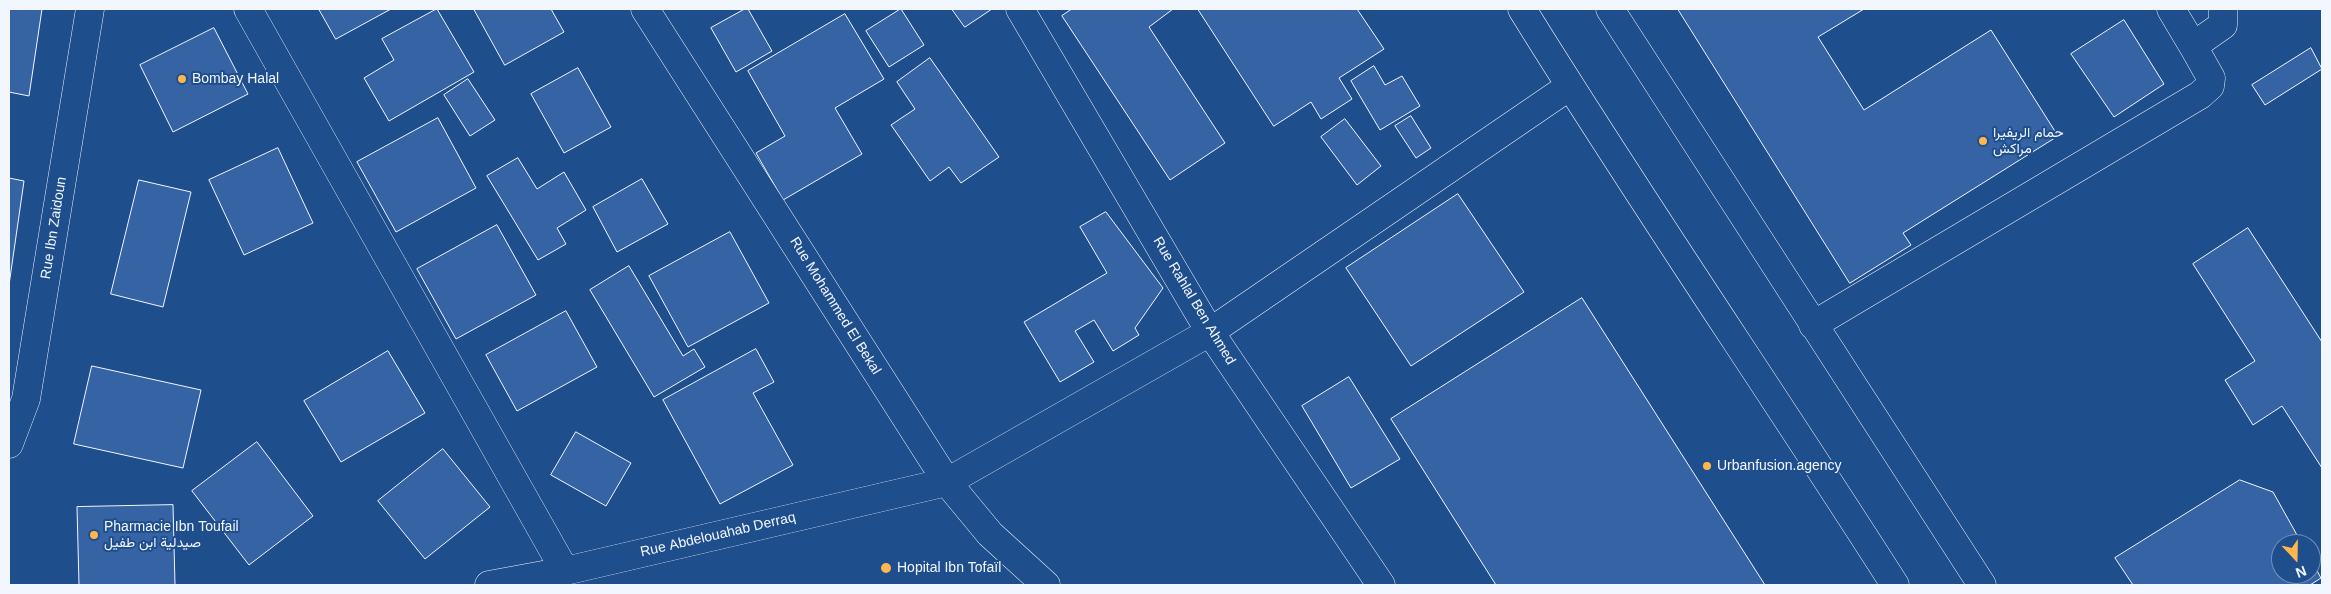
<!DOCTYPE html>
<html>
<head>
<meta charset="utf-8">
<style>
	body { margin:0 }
	#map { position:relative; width:2331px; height:594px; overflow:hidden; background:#1f4e8c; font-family:Helvetica,sans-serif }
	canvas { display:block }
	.frame { position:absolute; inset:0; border:10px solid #f2f6ff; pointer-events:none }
	.north { position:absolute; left:2271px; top:534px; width:50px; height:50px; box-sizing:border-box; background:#1f4e8c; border:1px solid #7391ba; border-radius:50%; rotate:159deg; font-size:14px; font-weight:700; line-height:20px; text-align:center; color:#f2f6ff }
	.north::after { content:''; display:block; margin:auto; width:18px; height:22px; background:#ffb74d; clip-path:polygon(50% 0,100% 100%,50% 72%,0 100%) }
</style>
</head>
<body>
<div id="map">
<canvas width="2331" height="594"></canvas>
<div class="frame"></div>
<div class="north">N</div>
</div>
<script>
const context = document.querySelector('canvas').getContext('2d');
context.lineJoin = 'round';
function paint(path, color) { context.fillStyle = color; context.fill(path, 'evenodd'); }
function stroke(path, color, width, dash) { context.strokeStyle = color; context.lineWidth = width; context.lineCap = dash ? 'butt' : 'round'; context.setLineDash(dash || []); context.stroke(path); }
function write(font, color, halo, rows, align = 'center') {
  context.font = font + ' Helvetica,Vazirmatn,sans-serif'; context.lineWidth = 4; context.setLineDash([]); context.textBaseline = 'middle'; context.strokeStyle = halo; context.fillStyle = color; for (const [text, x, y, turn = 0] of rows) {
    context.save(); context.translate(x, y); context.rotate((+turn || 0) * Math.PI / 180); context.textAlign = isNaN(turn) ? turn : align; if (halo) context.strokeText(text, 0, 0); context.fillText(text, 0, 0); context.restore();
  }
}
const building = new Path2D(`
	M9,9h33l-13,87 -20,-4z
	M319,9h72l-55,30z
	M437,9l37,63 -85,49 -25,-43 30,-18 -12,-21z
	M474,9h77l13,23 -59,33z
	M745,9h3l24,42 -36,21 -25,-44z
	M901,9l23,36 -35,22 -23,-36z
	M952,9h40l-27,18z
	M1072,9h101l-24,18 76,116 -55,37 -108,-164z
	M1198,9h159l27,40 -45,29 13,21 -31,20 -10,-17 -37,24z
	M1678,9h186l-46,28 46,73 127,-80 67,106 -155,97 8,12 -61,38z
	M845,14l39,65 -49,29 27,46 -79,46 -27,-47 29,-17 -37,-65z
	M2124,20l40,64 -50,33 -43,-63z
	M214,28l34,66 -75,38 -33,-67z
	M2311,48l11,21 -57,36 -13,-20z
	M930,58l69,99 -38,26 -12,-16 -19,14 -39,-56 24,-16 -18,-27z
	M1374,66l11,19 17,-9 18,30 -40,24 -29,-49z
	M578,68l33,59 -47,26 -33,-59z
	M468,79l27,41 -25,16 -26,-41z
	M1411,116l20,32 -15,10 -21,-32z
	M438,118l38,70 -80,44 -39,-70z
	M1345,119l36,47 -24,19 -36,-48z
	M278,148l35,75 -69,32 -35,-75z
	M518,158l19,31 27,-17 22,38 -29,18 9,16 -28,16 -51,-84z
	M9,178l15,3 -15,104z
	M642,179l26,45 -51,28 -24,-45z
	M139,180l52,12 -28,115 -52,-13z
	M1458,194l66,98 -113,74 -65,-98z
	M1106,212l57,76 -28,40 4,7 -26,16 -19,-31 -19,11 19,31 -34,20 -36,-60 83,-49 -27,-46z
	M497,225l39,70 -80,44 -39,-70z
	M2248,228l74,114v126l-40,-62 -29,19 -28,-45 30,-19 -62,-97z
	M730,232l39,71 -81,44 -39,-71z
	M629,266l54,90 11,-7 11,18 -51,30 -64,-107z
	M1582,298l183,287h-269l-105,-166z
	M566,311l31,56 -80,44 -31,-56z
	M756,349l18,33 -21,11 40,72 -73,39 -57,-104z
	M388,351l37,62 -84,49 -37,-61z
	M92,366l109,24 -18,78 -109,-24z
	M1349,377l51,82 -49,29 -49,-82z
	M576,432l55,31 -25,43 -55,-31z
	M257,442l56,74 -64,49 -57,-74z
	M443,449l47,58 -65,52 -47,-58z
	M2240,480l33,12 29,52h-21v30h30v-14l10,18 -11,7h-177l-18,-27z
	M173,505l2,80h-96l-2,-78z`);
const minor = new Path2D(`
	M248,9l317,562
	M645,9l302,473 43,52 56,51
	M1020,9l190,323 171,253
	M2171,9l22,37 30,-21v-16
	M1813,325l387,-230 10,-9 1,-8 -18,-32
	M9,444l17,-45 64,-390
	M489,585l76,-14 382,-89 263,-150 360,-246`);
const major = new Path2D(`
	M1522,9c120,194 250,383 373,576
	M1610,9l372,576`);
const markers = [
	[182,79,5,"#ffb74d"],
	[1983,141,5,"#ffb74d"],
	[1707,466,5,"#ffb74d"],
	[94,535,5,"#ffb74d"],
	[886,568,6,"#ffb74d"]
];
const poiNames = [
	["Bombay Halal",192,79],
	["حمام الريفيرا",1993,133],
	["مراكش",1993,149],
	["Urbanfusion.agency",1717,466],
	["Pharmacie Ibn Toufail",104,527],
	["صيدلية ابن طفيل",104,543],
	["Hopital Ibn Tofaïl",897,568]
];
const streetNames = [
	["Rue Ibn Zaidoun",54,228,-81],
	["Rue Rahlal Ben Ahmed",1194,301,59],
	["Rue Mohammed El Bekal",835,306,58],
	["Rue Abdelouahab Derraq",718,535,-13]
];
paint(building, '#3563a3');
stroke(building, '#f2f6ff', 1);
stroke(minor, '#f2f6ff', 29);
stroke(major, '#f2f6ff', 29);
stroke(minor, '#1f4e8c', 28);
stroke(major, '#1f4e8c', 28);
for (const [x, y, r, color] of markers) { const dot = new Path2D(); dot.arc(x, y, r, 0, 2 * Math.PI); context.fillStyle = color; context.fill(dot); stroke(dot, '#1f4e8c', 2); }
write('14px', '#f2f6ff', '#1f4e8c', poiNames, 'left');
write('14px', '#f2f6ff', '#1f4e8c', streetNames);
</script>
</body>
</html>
